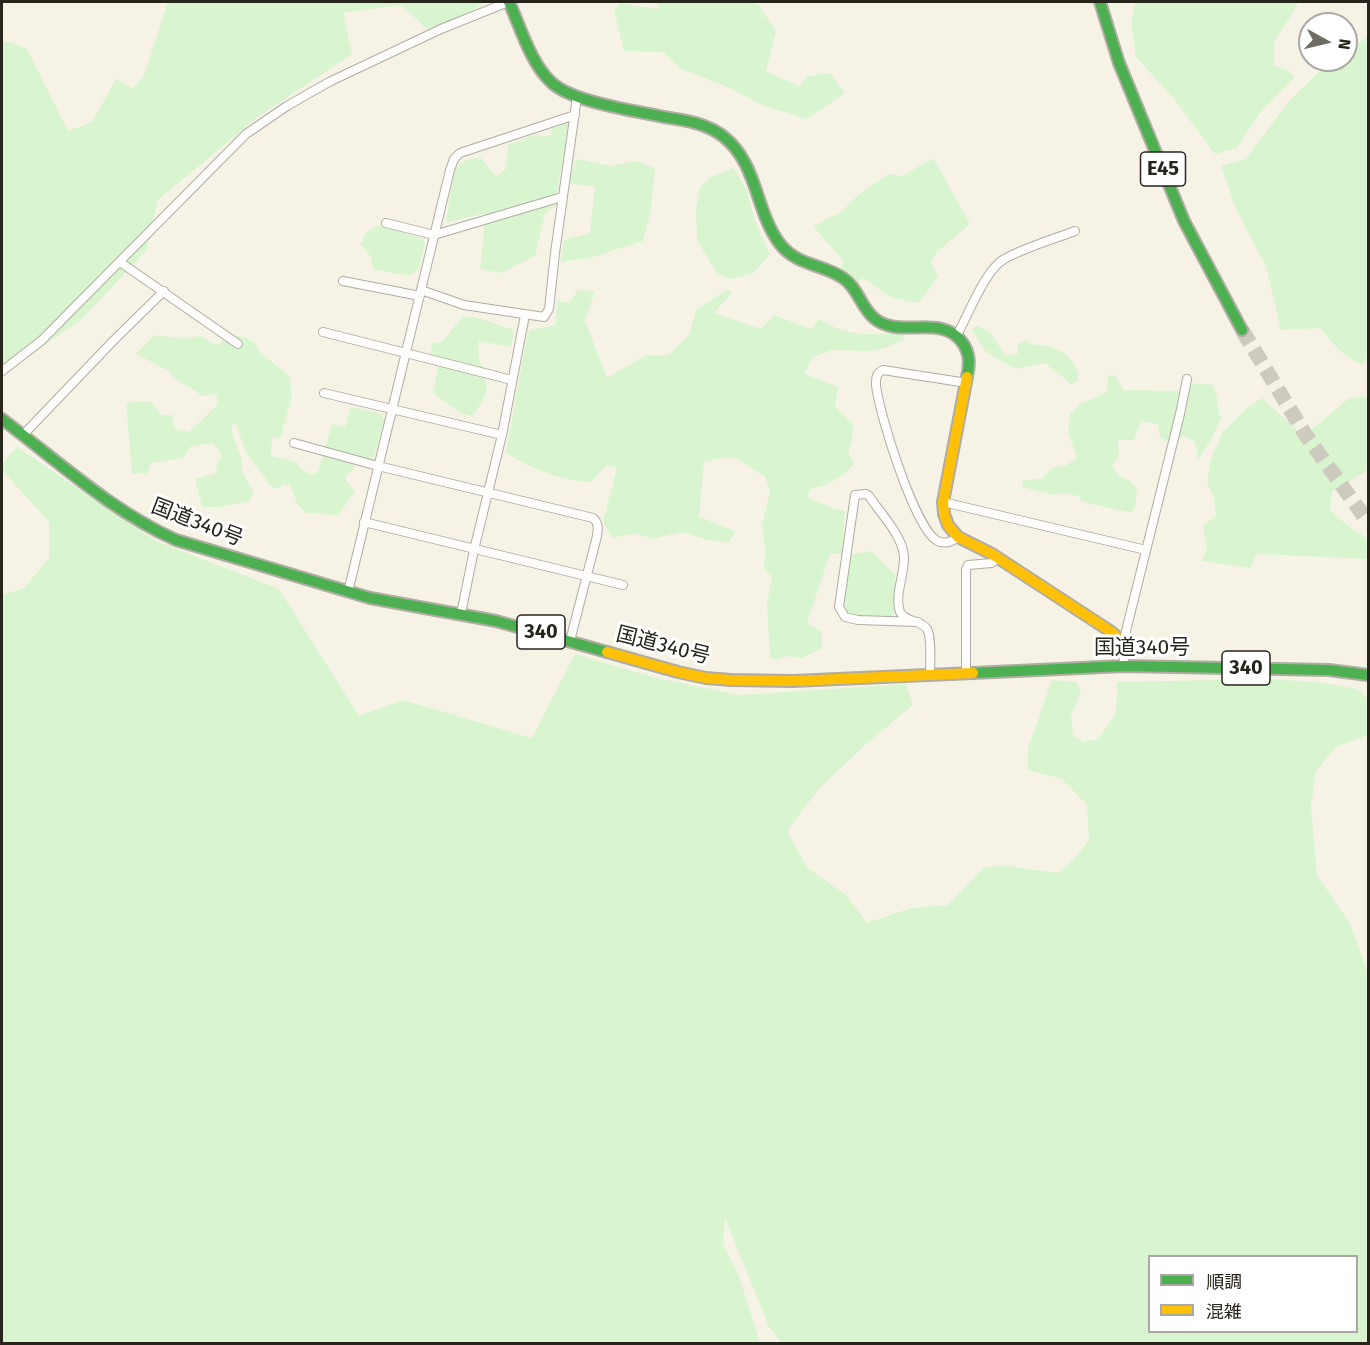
<!DOCTYPE html>
<html>
<head>
<meta charset="utf-8">
<style>
	body { margin:0 }
	#map { position:relative; width:1370px; height:1345px; overflow:hidden; background:#f6f3e6; font-family:"Fira Sans","Noto Sans JP",sans-serif }
	canvas { display:block }
	.frame { position:absolute; inset:0; border:3px solid #27251c; pointer-events:none }
	.legend { position:absolute; left:1148px; top:1255px; width:210px; height:78px; box-sizing:border-box; background:#fff; border:2px solid #a9a8a4; margin:0; padding:8px 10px; list-style:none; font-size:18px; color:#27251c }
	.legend li { display:flex; align-items:center; gap:12px; height:30px }
	.legend b { width:30px; border:2px solid #a9a8a4 }
	.north { position:absolute; left:1298px; top:12px; width:60px; height:60px; box-sizing:border-box; background:#fff; border:2px solid #a9a8a4; border-radius:50%; rotate:98deg; font-size:16px; font-weight:700; line-height:24px; text-align:center; color:#27251c }
	.north::after { content:''; display:block; margin:auto; width:21px; height:27px; background:#6f6d63; clip-path:polygon(50% 0,100% 100%,50% 72%,0 100%) }
</style>
</head>
<body>
<div id="map">
<canvas width="1370" height="1345"></canvas>
<div class="frame"></div>
<ul class="legend">
<li><b style="height:8px;background:#4caf50"></b>順調</li>
<li><b style="height:8px;background:#ffc107"></b>混雑</li>
</ul>
<div class="north">N</div>
</div>
<script>
const context = document.querySelector('canvas').getContext('2d');
context.lineJoin = 'round';
function paint(path, color) { context.fillStyle = color; context.fill(path, 'evenodd'); }
function stroke(path, color, width, dash) { context.strokeStyle = color; context.lineWidth = width; context.lineCap = dash ? 'butt' : 'round'; context.setLineDash(dash || []); context.stroke(path); }
function write(font, color, halo, rows, align = 'center') {
  context.font = font + ' "Fira Sans","Noto Sans JP",sans-serif'; context.lineWidth = 6; context.setLineDash([]); context.textBaseline = 'middle'; context.strokeStyle = halo; context.fillStyle = color; for (const [text, x, y, turn = 0] of rows) {
    context.save(); context.translate(x, y); context.rotate((+turn || 0) * Math.PI / 180); context.textAlign = isNaN(turn) ? turn : align; if (halo) context.strokeText(text, 0, 0); context.fillText(text, 0, 0); context.restore();
  }
}
const green = new Path2D(`
	M168,2h317l-50,34 -34,-31 -58,8 9,41 -97,65 -97,81 -12,51 -64,68 -50,35 -30,11v-324l10,2 15,6 41,82 24,-9 24,-43 16,9 12,-12z
	M659,2h92l7,2 18,27 -10,41 33,14 9,-10 22,-3 15,20 -38,26 -45,-14 -32,-17 -49,-19 -18,-17 -39,-1 -10,-40 6,-8 37,6z
	M1135,2h162v4l-23,36v24l14,4 7,7 -36,37 -22,34 -22,6 -41,-55 -38,-42 -5,-33z
	M1368,36v320l-6,10 -23,-16 -19,-22 -39,2 -15,-64 -31,-59 -14,-41 25,-7 42,-57 31,-30 17,-12h10v-7z
	M567,122l2,4 -15,81 -9,6 -10,43 -34,17 -21,-4 6,-56 -40,10c3,-15 4,-45 12,-57 5,-7 15,-7 22,-9l16,19 10,-7 2,-24 28,-11 5,3 10,-2 2,-9z
	M576,159l35,7 25,-5 19,7 -4,42 -8,31 -53,17 -30,4 4,-22 26,-7 5,-46 -26,-4z
	M934,159l36,65 -33,28 -6,10 7,15 -20,26 -25,-5 -30,-20 -6,5 -16,-13 2,-9 -30,-35 28,-14 17,-17 30,-21 15,2 21,-13z
	M733,168l14,22 8,31 15,34 -18,19 -21,5 -14,-5 -20,-34 -1,-32 4,-20 9,-10z
	M379,225l44,14 2,5 -7,26 -9,6 -36,-7 -2,-12 -11,-13 7,-13z
	M728,289l4,4 -18,20 47,16 13,-14 37,14 8,-10c27,18 54,16 85,14l-1,7 -18,8 -16,3 -37,-1 -19,7 -9,17 34,13 -3,20 18,17 -1,18 -4,10 6,12c-12,14 -25,21 -44,25l-3,8 23,10 15,4 -3,43h-12l-23,69 15,9v16l-20,10 -15,-2 -13,4 -4,-3 -3,-54 5,-26 -8,-8 1,-20 -3,-23 8,-34 -5,-16c-9,-4 -17,-11 -26,-16 -11,-5 -24,0 -35,2l-5,55 37,14 -7,11 -21,-2 -26,-8 -30,7 -16,-6 -24,5 -9,-16 14,-55 -11,-1 -15,16c-30,-1 -61,-14 -85,-29l21,-117 3,-6 26,-5 1,-24 12,2 9,-13 17,1 -10,30 22,57 39,-23h23l20,-20 7,-25z
	M463,316l15,2 36,12 -3,17 -32,-6c-5,32 24,39 -7,75l-10,-2 -29,-21 7,-36 -9,-3 1,-11 10,-1z
	M977,326l12,5 17,25 12,-2 -1,-10 10,-4 3,4c25,2 38,6 49,29l-2,9 -6,2 -26,-21 -30,6 -29,-17 -14,-22z
	M154,335l31,4 14,-3 18,9 16,-10 12,2 11,7 3,8 31,24 2,20 -11,41 -9,1 -1,18 26,6 2,5 12,8 7,-3 14,-48 13,3 6,-20 31,7 2,8 -10,35 -5,2 -14,-3 -5,6 6,6 -10,7v5l9,11 -17,25 -22,-3h-10l-8,-8 -8,-20 -6,-1 -7,5 -9,-5c-3,-10 -11,-15 -17,-24 -7,-10 -11,-24 -15,-37l-3,1 -2,4 11,33v10l12,22 -5,8 -29,6h-18l-7,-28 22,-6 -1,-9 5,-5 -1,-8 -7,-8 -22,3 -8,12 -32,5 -3,10 -16,1 -6,-71 24,-2 12,14h10l3,14 14,3 29,-28 -2,-10 -13,2 -30,-19 -4,-6 -33,-17z
	M1108,375h7l9,15 55,1 12,-8 22,2c6,12 3,20 8,33l-9,20 -14,22 -3,-18 -10,-6 -17,5 -8,-3 -2,-14 -17,-3 -7,19h-16l1,15 -7,11 8,11 9,3 8,8 -2,19 -3,6 -49,-11 -5,-6 -13,-3 -12,2 -31,-8 1,-7 19,-1 11,-12 12,-1 12,-8 -9,-26 2,-18 9,-9 28,-13z
	M1368,396v74l-36,22 -2,18 18,16 20,13v20l-112,-5 -5,14 -49,-7 5,-15 -4,-20 13,-11 -2,-17 -7,-16 4,-23 11,-26 26,-26 14,-9 42,38 44,-37z
	M17,447l139,94 123,48 80,127 44,-16 129,38 43,-84 81,24 84,17 166,-11 7,21 -47,39 -48,46 -31,41 20,36 39,28 21,28 44,-15 37,-3 36,-38 23,-1 51,7 17,-15 14,-18 -2,-35 -25,-26 -34,-9v-22l24,-68 25,2 4,9 -10,25 2,19 11,7 14,-3 18,-26 1,-31 155,-3 53,4 32,6 11,9v37l-32,12 -20,24 -5,35 6,69 33,48 18,50v370h-586l-13,-16 -44,-109 -2,26 16,32 21,67h-758v-748l22,-7 25,-30v-36l-47,-52v-6zM1150,1256h206v76h-206z
	M872,551l23,24 -1,39 -3,3 -33,-1 -12,-4 -2,-9 7,-49z`);
const highwayTunnel = new Path2D(`
	M1242,330l63,104 63,88`);
const street = new Path2D(`
	M386,223l48,12 128,-38
	M120,262l118,82
	M343,281l77,15
	M421,290l43,15 80,12 5,-8 6,-56 22,-156
	M323,332l189,48
	M957,335c11,-20 26,-59 43,-73 14,-11 57,-24 75,-31
	M2,371l39,-30 205,-207 41,-28 42,-24 112,-53 67,-27
	M324,393l178,42
	M23,435l91,-95 50,-49
	M294,443l84,23 215,52c6,5 5,11 4,18l-27,105
	M943,502l203,48
	M364,522l259,63
	M958,537c-6,5 -15,8 -22,3 -22,-15 -57,-126 -60,-155 0,-7 0,-12 7,-15l84,13
	M348,592l102,-422 4,-11 6,-6 115,-38
	M461,614l13,-64 28,-115 23,-120
	M918,622l-60,-2 -13,-3 -6,-10 16,-112 11,-1 3,2c12,18 33,39 35,60 1,18 -10,39 -4,56 5,10 21,8 27,17 5,8 3,36 3,46
	M1124,666l-1,-23 57,-229 7,-35
	M966,673v-103l2,-5 24,-2 6,-5`);
const fast = new Path2D(`
	M509,2c12,26 21,60 42,80 20,20 85,29 113,35 20,3 43,6 60,20 34,27 31,74 56,107 17,22 43,20 63,34 15,10 18,29 31,40 25,22 67,-5 88,24 8,11 8,22 5,35
	M1100,2l19,61 65,158 58,109
	M2,419c57,43 108,91 174,121l194,58 126,23 111,31
	M973,673l151,-7 205,4 39,5`);
const slow = new Path2D(`
	M967,377l-24,125 1,12 4,11 10,12 34,17 118,77 13,12
	M607,652l71,20 28,6 25,2 62,1 180,-8`);
const shields = [
	[1163,169,45],
	[541,632,48],
	[1246,668,48]
];
const shieldNames = [
	["E45",1163,169],
	["340",541,632],
	["340",1246,668]
];
const streetNames = [
	["国道340号",197,523,21],
	["国道340号",663,646,14],
	["国道340号",1142,648]
];
paint(green, '#d9f5cf');
stroke(highwayTunnel, '#cdcabe', 15, [15, 8]);
stroke(street, '#afada3', 10);
stroke(fast, '#afada3', 14);
stroke(slow, '#afada3', 14);
stroke(street, '#fefdfb', 8);
stroke(fast, '#4caf50', 10);
stroke(slow, '#ffc107', 10);
for (const [x, y, w] of shields) { const box = new Path2D(); box.roundRect(x - w / 2, y - 17, w, 34, 4.5); context.fillStyle = '#fff'; context.fill(box); stroke(box, '#27251c', 1.5); }
write('bold 20px', '#27251c', null, shieldNames);
write('21px', '#27251c', '#fff', streetNames);
</script>
</body>
</html>
